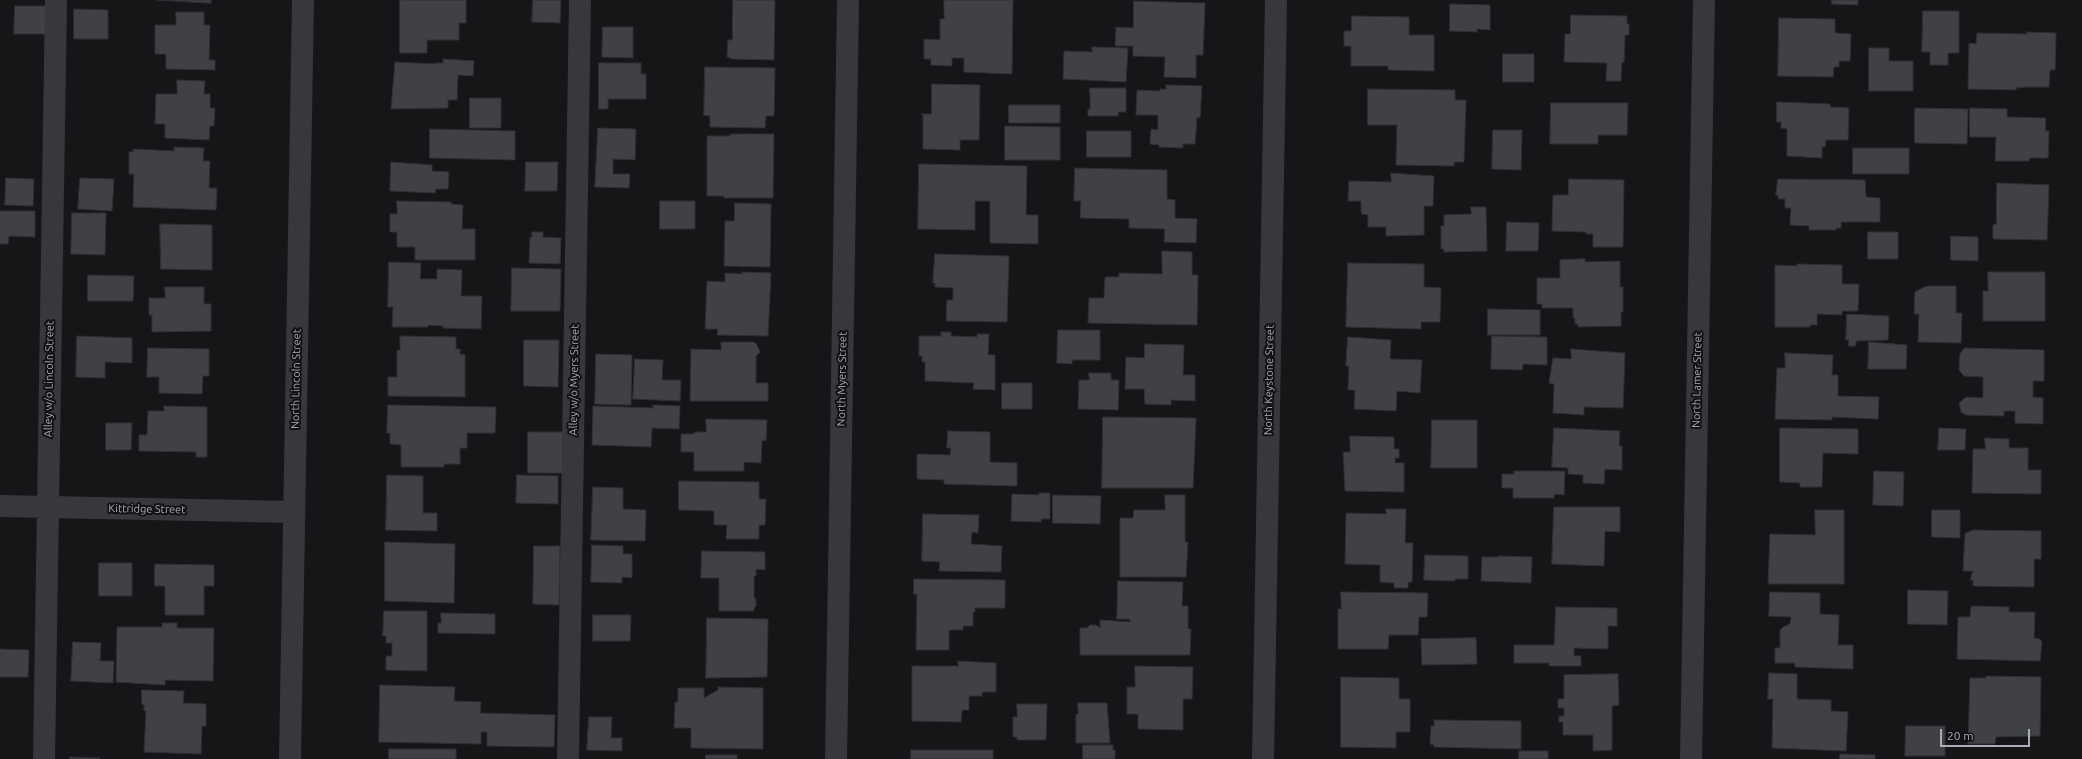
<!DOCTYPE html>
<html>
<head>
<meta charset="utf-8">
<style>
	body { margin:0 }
	#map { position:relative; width:2082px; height:759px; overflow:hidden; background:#161618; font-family:Ubuntu,sans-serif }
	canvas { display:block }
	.scale { position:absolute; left:1940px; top:729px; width:90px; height:18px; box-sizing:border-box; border:2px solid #a8adb8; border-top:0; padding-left:5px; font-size:12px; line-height:14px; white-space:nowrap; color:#a8adb8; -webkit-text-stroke:3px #111113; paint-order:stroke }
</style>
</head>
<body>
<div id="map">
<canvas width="2082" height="759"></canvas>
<div class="scale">20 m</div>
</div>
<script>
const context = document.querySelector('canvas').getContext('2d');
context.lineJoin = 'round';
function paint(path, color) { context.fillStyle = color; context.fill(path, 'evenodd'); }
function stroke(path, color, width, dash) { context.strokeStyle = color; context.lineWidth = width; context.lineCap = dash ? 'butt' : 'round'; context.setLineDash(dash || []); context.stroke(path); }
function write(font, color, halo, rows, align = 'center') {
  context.font = font + ' Ubuntu,sans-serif'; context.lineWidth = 4; context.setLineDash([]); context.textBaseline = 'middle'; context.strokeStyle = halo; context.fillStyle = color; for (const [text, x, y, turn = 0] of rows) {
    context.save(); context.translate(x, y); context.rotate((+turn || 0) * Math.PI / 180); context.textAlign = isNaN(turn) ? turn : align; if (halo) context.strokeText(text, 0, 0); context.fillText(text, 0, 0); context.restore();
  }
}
const building = new Path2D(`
	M157,0h54v3z
	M400,0h66v23h-7v17h-32v13h-27z
	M533,0h28l-1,23 -28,-1z
	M733,0h42l-1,60 -43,-1v-1l-4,-1 1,-17h4z
	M944,0h69l-1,74 -48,-2v-14h-12v8l-21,-1v-6h-7v-20l16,1v-21h4z
	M1832,0h26v5l-26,-1z
	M1134,1l71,2 -2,52h-7v23l-32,-1 1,-20 -32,-1v-10h-18l1,-19 17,1z
	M1450,4l40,1v25l-13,-1v3l-27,-1z
	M15,6h31v28h-32z
	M74,9l34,1v29h-34z
	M1923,11h36v42h-11v12h-18v-13h-8z
	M176,12h28v13h6l-1,35h6v10l-49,-1v-15h-11v-29h21z
	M1571,15l56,1v8h2v11h-4l-1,27h-2l-1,19h-15l1,-18 -43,-1 1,-28h5z
	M1352,16l57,1v18h25v36l-46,-1v-4h-37v-20h-7v-15h7z
	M1779,18l56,1v14l16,1 -1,27h-11v6h-5l-1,10 -55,-1z
	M603,27h30v31l-31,-1z
	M2027,32l29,1 -1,37h-5l-1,17h-22l-11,1v2l-48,-1 1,-46 7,1 1,-11 50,1z
	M1092,47l36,1 -2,34 -63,-3 1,-28 28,1z
	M1869,48h20v13h24v30h-44z
	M1503,54h31v28h-31z
	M443,59l31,2 -1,15 -15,-1 -1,25h-9v8l-57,1 4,-47 41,2v-1h7z
	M599,63h42v11h5v25h-38v10h-9z
	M705,67l70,1 -1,48h-8l-1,12 -55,-1v-11l-6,-1z
	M177,80l28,1 -1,13h6v14h5l-1,18h-4l-1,14 -44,-2v-14h-10l1,-30h21z
	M932,84l48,1 -1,55h-19v10l-37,-1v-33l-2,-2h10z
	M1166,85l36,1 -2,32 -3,-1 -2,27h-12v4l-24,-1v-2l-9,-1 1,-15 7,1v-15h-22l1,-25 23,1v-2h6z
	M1090,88h36v24h-8v4h-30v-7h2z
	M1368,89l87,1v10h11l-2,62h-10v4l-58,-1 1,-40h-29z
	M470,98h31v30h-31z
	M1777,102l53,2v3l19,1 -1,32h-22l-1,7h-3v11l-35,-2v-27l-6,-1v-6h-4z
	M1551,103h77l-1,32h-29v9h-48z
	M1009,105h51v18h-51z
	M1915,108l53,1 -1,35 -52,-1z
	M1970,108l37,1v8l39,1 -1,13h4l-1,27h-18l-1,3h-34l1,-24h-26z
	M1005,126l55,1v33h-55z
	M598,128l38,1 -1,31 -22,-1v15h17l-1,14 -34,-1z
	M430,129l85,2v29l-85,-2z
	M1493,130h29l-1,40 -29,-1z
	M1087,131h44v26h-44z
	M730,134h44l-1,64h-49v-2h-17v-60h23z
	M174,147l30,1 -1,13h7l-1,27h8l-1,22 -83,-3 1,-33h-5v-22h4v-3l41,2z
	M1853,148h56v26h-56z
	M391,162l41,3v6l17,1 -1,17h-12l-1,4 -45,-2z
	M526,162h32l-1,29h-32z
	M919,164l108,2 -1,49h12v29l-48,-1v-42h-15v29l-57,-1z
	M1075,168l92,2v29l8,1v18l22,1 -1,24 -32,-1 1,-13 -36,-1v-9l-49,-1 1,-17h-7z
	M1391,173l43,3 -1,30h-9v29l-38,1v-9h-18v-12l-6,-1 -1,-2v-11h-13l1,-20 42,1z
	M6,178l28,1 -1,27 -28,-1z
	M80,178l34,1 -2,32 -34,-2z
	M1569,179l55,1 -1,67h-30v-13h-7v-2l-34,-1 1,-36h15z
	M1778,179l87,1 1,17 14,1v24h-39v6h-5v2h-27v-4l-19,-1 1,-17h-6v-9h-7v-4h-2z
	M1997,183l52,2 -2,55 -54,-1v-14l3,-1z
	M397,201l54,1v2l12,1 -1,24h13v31h-60v-13h-18v-15h-7v-18h7z
	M660,201h35v28h-35z
	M735,203l36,1 -1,63 -46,-1 1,-45h9z
	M1471,207h15l1,44 -43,1v-3h-3v-23h3v-11l27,-1z
	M0,211h35v26l-26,-1 -1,8h-8z
	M72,213h34l-1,42 -34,-1z
	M1507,222l32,1 -1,28h-32z
	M160,224l52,1v45l-51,-1z
	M532,232h11v5l18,1 -1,26 -31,-1 1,-26h2z
	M1868,232h30v27h-30z
	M1951,236l27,1v24l-27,-1z
	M1162,251l30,1v23h6l-1,50 -109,-2 1,-25h15l1,-21h14v-4l43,1z
	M935,254l74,2 -2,66 -61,-1 1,-21h6v-12l-18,-1v-4h-2z
	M1585,259v3l35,-1v26h3v25h-2v14l-43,1v-3h-3v-6h-2v-10h-31v-4h-5v-26h23v-18z
	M389,262l32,1 -1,16h17v-10l25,1 -1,26h21l-1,33 -38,-1v-2l-15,-1v2h-36l1,-20h-5z
	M1348,263l76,1v23l17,1 -1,34h-19v7l-75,-2z
	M1797,264l45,1v19h17l-1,27h-16v4l-25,-1v11h-7v2h-35v-62l22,1z
	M512,268l49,1 -1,42h-49z
	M742,272l29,1 -3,63 -51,-1 1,-6h-13l2,-48 18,1v-9l17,1z
	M1988,272h57v49h-62v-30h5z
	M88,275l46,1 -1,25h-45z
	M1927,286h29v27h6l-1,30 -43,-1 1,-28h-5l1,-22z
	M165,287h39v17h7v27l-59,1v-17h-3v-17h16z
	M1488,309l52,1v25h-52z
	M1847,314l42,2 -1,24 -32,1v5h-8l1,-6h-3z
	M1058,330h42v30h-28v4l-15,-1z
	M941,332h10v4l26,1v-3h12l-1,21h7v35l-22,-1 1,-6 -49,-2v-19h-3v-6h-3v-20h22z
	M77,336l55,2v25l-27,-1v16l-29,-1z
	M400,336l56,1v12h4v5l5,1v42l-77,-1v-19h9v-27h3z
	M1492,336l55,1v28l-24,-1 -1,6 -31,-1z
	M1348,337l43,3 -1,19 32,1 -2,33 -23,-2 -1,20 -42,-2 1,-19h-7l1,-24h-3z
	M524,340h35l-1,47 -34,-1z
	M721,342h33l3,3 3,7 -4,4v27h12v18h-78l1,-52 30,1z
	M1869,342l38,3 -1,24h-38z
	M1145,344l39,1 -1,30h12v26l-24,-1v5l-26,-1 -1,-15h-19l1,-32 18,1z
	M148,348l61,1v27h-6l-1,18 -43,-1v-16h-12z
	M1965,348l79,2v31h-11v16l10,1v26l-28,-1v-12h-11v5l-38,-1 -5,-3 -2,-9 7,-6 17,1v-21l-19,-1 -5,-6 1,-16z
	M1571,349l54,4 -2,55 -39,-1v8l-31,-2 1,-29 -5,-1 4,-25 18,1z
	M1785,353l48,2 -1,20h6v21l41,1 -1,22 -46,-2v3l-57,-1 2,-51h8z
	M596,354l36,1 -1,50 -36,-1z
	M635,359l28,1 -1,20h19l-1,21 -47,-2z
	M1089,373h22v7h8l-1,30 -40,-1 1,-29h10z
	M1002,383h30v26h-30z
	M388,405l108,2 -1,26h-28v15h-7v16h-16v3h-43v-22l-11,-1v-11h-3z
	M653,405l27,1 -1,23 -27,-1 -1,19 -59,-2 1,-39 60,2z
	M164,406l43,1v50h-11v-5l-57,-1v-16h8l1,-24h16z
	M1103,417l93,1 -3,70h-91z
	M706,419l61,1 -1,21 -4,-1 -1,23 -17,-1v9h-50v-19h-13v-18h13v-2h12z
	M1432,420h45v48h-46z
	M106,423h26l-1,27h-25z
	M1554,428l66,3 -1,15h3v24l-17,-1 -1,15 -21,-1v-8l-15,-1v-6l-16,-1z
	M1780,428l78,1v25l-35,-1 -1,34h-22v-4l-20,-1z
	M1939,428l27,1 -1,21h-27z
	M948,431l42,1v30l27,1v23l-73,-2v-4l-27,-1v-25l33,1 1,-7h-4z
	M528,432h35v41h-35z
	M1350,436l44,1v12h5v9h-4v5h9v29l-59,-1 -2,-39h7z
	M1985,438l24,1v9h19v22h13v24l-69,-1 1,-44h12z
	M1514,471h51l-1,24 -10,-1v4h-41v-10h-11v-14h12z
	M1874,471l30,1 -1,34 -30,-1z
	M387,475l36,1v37h14v18l-51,-1z
	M517,475l41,1v28l-42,-1z
	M679,481l80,1v17h7l-1,26h-6v14h-33l1,-14h-13v-14l-35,-1z
	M593,487l30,1v21l23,1 -1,31 -54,-1z
	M1039,493h11v26h-9v3l-30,-1 1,-27 27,1z
	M1053,495l48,1 -1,28 -47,-1z
	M1165,495h20v47h3l-2,35h-66v-59h13l1,-8h31z
	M1554,507h66v25l-15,-1 -1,35 -52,-2z
	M1386,509h20l-1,34h8l-1,39h-4v6h-14v-5l-14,-1v-17l-35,-1 1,-51 40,1z
	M1815,510h29v74h-76l2,-50 45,1z
	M1932,510h28v28l-28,-1z
	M923,514l56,1 -1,18 -6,-1 -1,12 31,2 -1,26 -62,-1 1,-9 -18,-1z
	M1973,530l68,1v28h-7v28l-61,-1v-6h-3l3,-9h-10l2,-37z
	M385,542l70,2 -1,59 -69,-2z
	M592,545l31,1v8h9v24l-10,-1v6l-31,-1z
	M534,546h26l-1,59 -26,-1z
	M702,551l63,1v18l-9,-1v7h-2v21l2,3v6l-2,2v3h-35v-33h-18z
	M1425,555l43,1v23h-13v2l-31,-1z
	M1499,556l33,1 -1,26 -50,-2 1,-24h17z
	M99,563h33v33h-33z
	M155,564l59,1v21h-10v29h-39v-29h-10z
	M914,579l91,1v28h-30v4h-2v14h-10v4h-14v20h-33l1,-56h-3z
	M1118,581l65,1 -1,24h6v23h3l-1,26h-110v-27h7l3,-3h6l4,3v-8l30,2v-3h-13z
	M1908,590l40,1 -1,34 -39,-1z
	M1341,592l87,1 -1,24h-8l-1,18h-29l-1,14h-50v-40h3z
	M1770,592l50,1v21l19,1 -1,30h15v24l-58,-2v-4h-20v-15h5v-18l3,-3 7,-3 1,-7 -22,-1z
	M1973,606l36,1v5h26l-1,26 6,1 2,3 -2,19 -83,-2 1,-42h12l1,-10z
	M1556,607l61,1v18h-9v23l-34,-1v8h7v10h-32v-3h-35v-18h40z
	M384,611h43v60l-41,-1v-14h6v-13h-6v-7h-3z
	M441,613l54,1v20l-57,-1v-10h3z
	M593,615h38l-1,26h-37z
	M707,618l61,1 -1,58 -61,1z
	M162,623h15v5h37l-1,53 -48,-1v5l-49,-3 1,-55h45z
	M1476,638l1,26 -55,1 -1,-26z
	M73,642l28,1 -1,18h14l-1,22 -42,-2z
	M0,649l29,1 -1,27h-28z
	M958,661l38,2v29h-14v4h-13v14h-7l-1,12 -49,-1v-55h46z
	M1135,666l58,1 -1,32h-9v31l-45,-1v-15h-11v-27h8z
	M1769,673l28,1v25l34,1v11l17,1 -2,39 -74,-3 1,-49h-5z
	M1618,674l1,31 -7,1v44l-19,1v-16h-30v-13h-4v-6h5v-8h-6v-9h6v-24z
	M1986,676l55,1 -1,59 -44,1 -1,7h-27l2,-66h16z
	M1341,677l58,1v21h11v33h-14v16l-55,-1z
	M380,685l75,2 -1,14 27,1 -1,11 75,2 -1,32 -67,-1v-14h-6v12l-102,-2z
	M718,687l45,1v61l-72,-1v-20h-17l1,-26h3v-14h26v10l14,-8z
	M142,690l42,1 -1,12 23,1v22h-4l-1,28 -57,-2 2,-41h-2v-6l-2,-1z
	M1078,703h29l3,40h-34v-29h2z
	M1017,704h30l-1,36h-29v-3h-4v-20h4z
	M589,717h23l-1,21h11v13l-35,-1z
	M1434,720l87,1v28l-87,-2v-2l-4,-1 1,-18h3z
	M1906,726h39v30h-40z
	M1083,745h30v5h2v9h-32z
	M389,749h67v10h-67z
	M911,750h82v9h-82z
	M1519,751h29v8h-29z
	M1840,754l35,1v4h-35z
	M706,755h31v4h-31z
	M70,757l30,1v1h-30z`);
const minor = new Path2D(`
	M0,506l294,6
	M44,759l12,-759
	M290,759l13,-759
	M568,759l12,-759
	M836,759l12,-759
	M1263,759l13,-759
	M1691,759l13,-759`);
const streetNames = [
	["Alley w/o Lincoln Street",49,379,-89],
	["North Lincoln Street",296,379,-89],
	["North Myers Street",842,379,-89],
	["Alley w/o Myers Street",574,380,-89],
	["North Keystone Street",1269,380,-89],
	["North Lamer Street",1697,380,-89],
	["Kittridge Street",147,509,1]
];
paint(building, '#404145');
stroke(building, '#303034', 1);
stroke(minor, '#37383d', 22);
write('11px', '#a8adb8', '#111113', streetNames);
</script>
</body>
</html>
